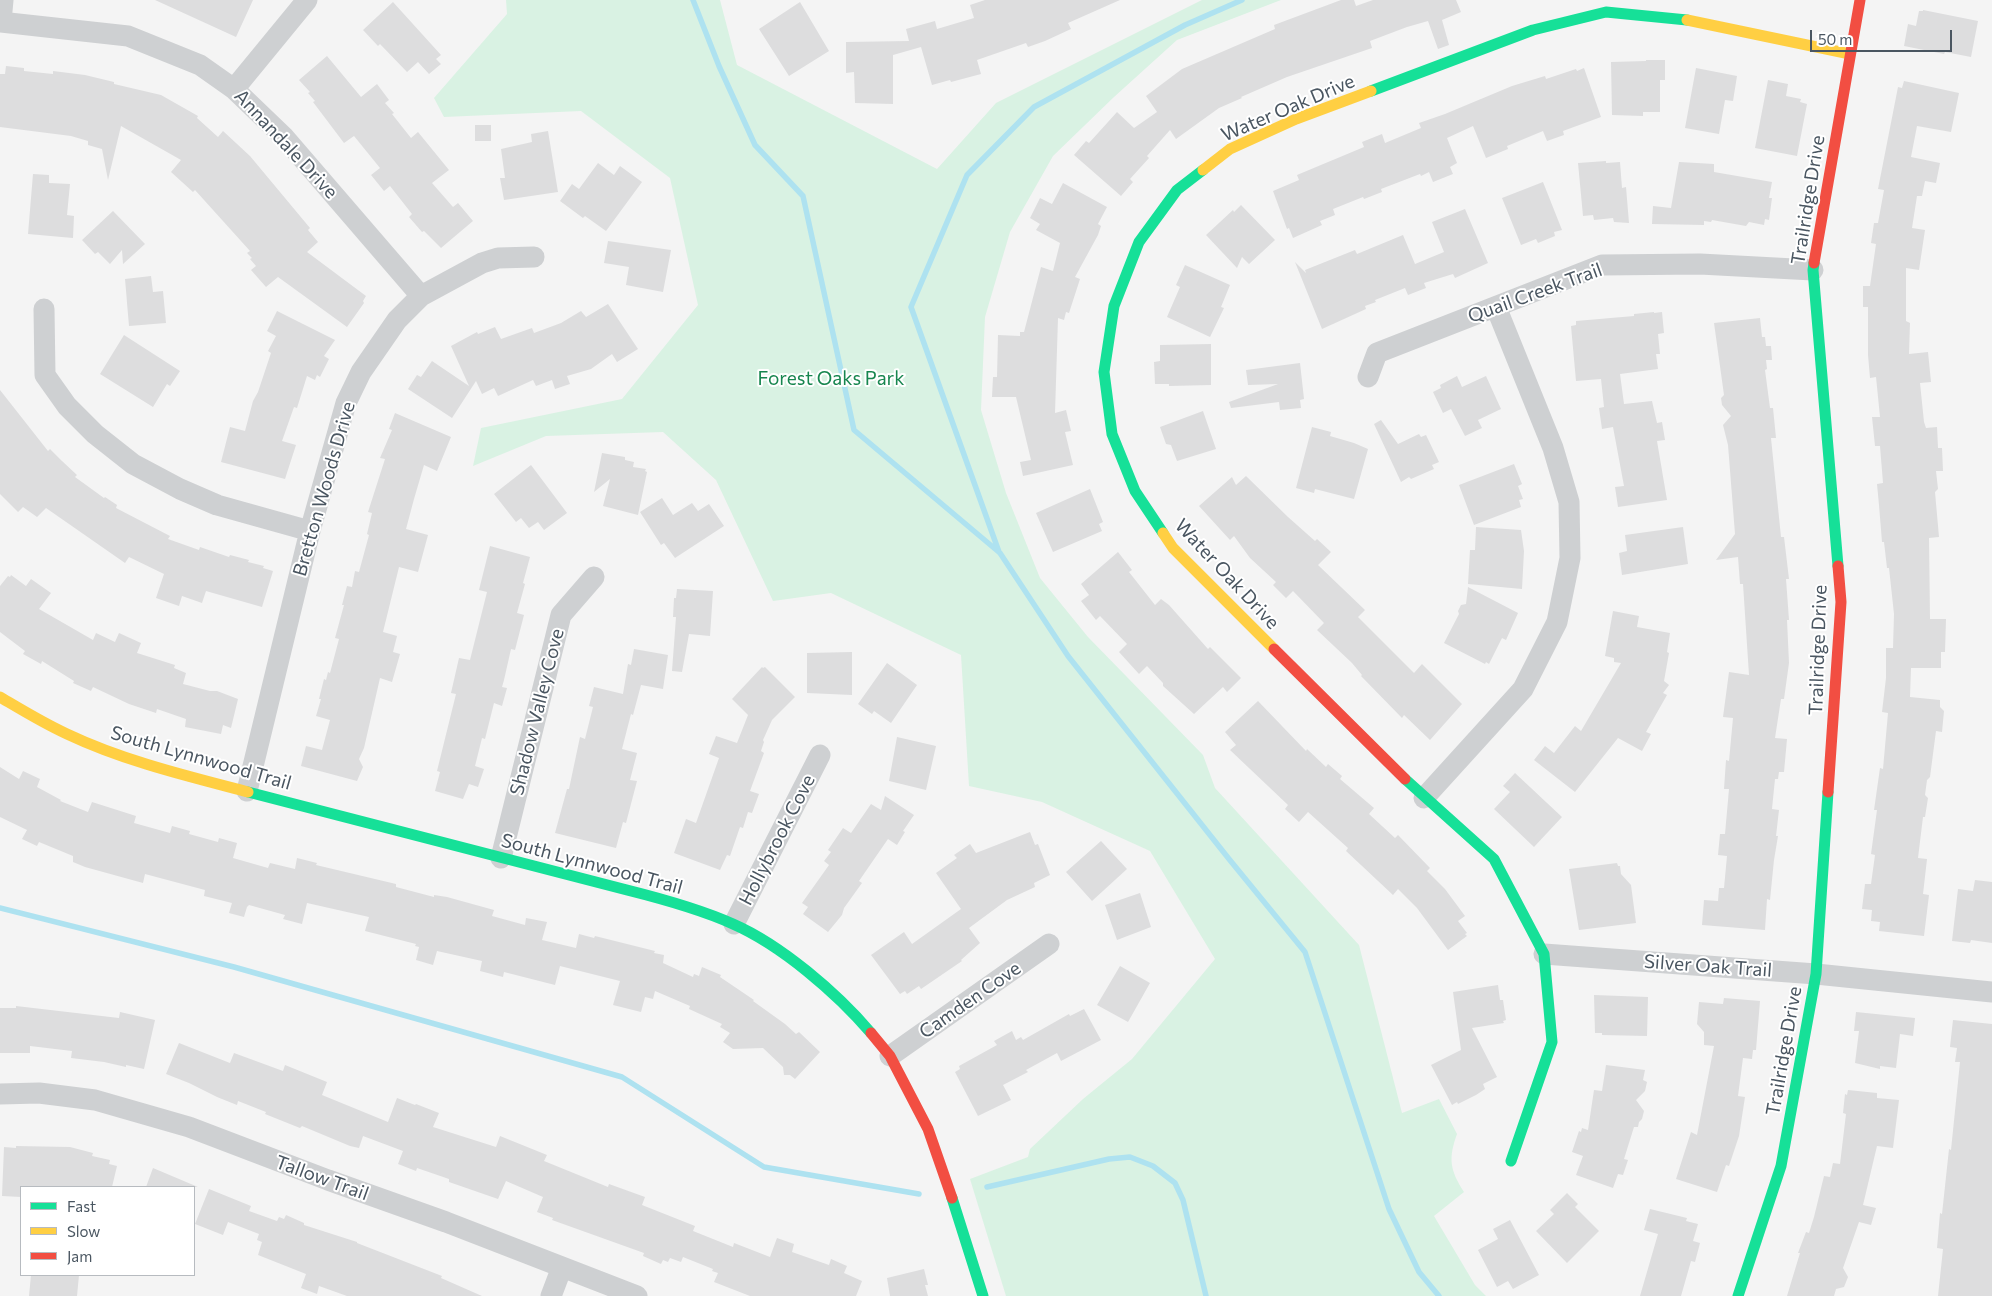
<!DOCTYPE html>
<html>
<head>
<meta charset="utf-8">
<style>
	body { margin:0 }
	#map { position:relative; width:1992px; height:1296px; overflow:hidden; background:#f4f4f4; font-family:Commissioner,sans-serif }
	canvas { display:block }
	.legend { position:absolute; left:20px; top:1186px; width:175px; height:90px; box-sizing:border-box; background:#fff; border:1px solid #b7bbc0; margin:0; padding:6px 9px; list-style:none; font-size:15px; color:#4a5661 }
	.legend li { display:flex; align-items:center; gap:10px; height:25px }
	.legend b { width:25px; border:1px solid #b7bbc0 }
	.scale { position:absolute; left:1810px; top:30px; width:142px; height:22px; box-sizing:border-box; border:2px solid #4a5661; border-top:0; padding-left:6px; font-size:15px; line-height:18px; white-space:nowrap; color:#4a5661; -webkit-text-stroke:4px #fff; paint-order:stroke }
</style>
</head>
<body>
<div id="map">
<canvas width="1992" height="1296"></canvas>
<ul class="legend">
<li><b style="height:6px;background:#16e098"></b>Fast</li>
<li><b style="height:6px;background:#ffcf43"></b>Slow</li>
<li><b style="height:6px;background:#f24e42"></b>Jam</li>
</ul>
<div class="scale">50 m</div>
</div>
<script>
const context = document.querySelector('canvas').getContext('2d');
context.lineJoin = 'round';
function paint(path, color) { context.fillStyle = color; context.fill(path, 'evenodd'); }
function stroke(path, color, width, dash) { context.strokeStyle = color; context.lineWidth = width; context.lineCap = dash ? 'butt' : 'round'; context.setLineDash(dash || []); context.stroke(path); }
function write(font, color, halo, rows, align = 'center') {
  context.font = font + ' Commissioner,sans-serif'; context.lineWidth = 4; context.setLineDash([]); context.textBaseline = 'middle'; context.strokeStyle = halo; context.fillStyle = color; for (const [text, x, y, turn = 0] of rows) {
    context.save(); context.translate(x, y); context.rotate((+turn || 0) * Math.PI / 180); context.textAlign = isNaN(turn) ? turn : align; if (halo) context.strokeText(text, 0, 0); context.fillText(text, 0, 0); context.restore();
  }
}
const green = new Path2D(`
	M506,0h214l17,65 200,104 59,-66 206,-103h79l-104,40 -63,57 -61,59 -43,76 -25,85 -4,93 25,83 34,85 48,59 115,118 12,33 144,157 43,168 37,-14 18,35c-9,25 -7,36 7,58l-30,24 41,69 11,11h-480l-36,-117 58,-22 2,-8 53,-50 49,-40 83,-100 -65,-108 -108,-49 -73,-16 -8,-131 -130,-62 -58,8 -57,-121 -53,-48 -117,4 -73,30 8,-38 141,-29 76,-94 -28,-127 -89,-67 -137,6 -10,-19 73,-84z`);
const stream = new Path2D(`
	M693,0l26,66 36,79 48,51 51,234 146,123 68,103 161,203 76,93 84,257 30,63 20,24
	M999,552l-88,-245 56,-132 67,-68 151,-82 57,-25
	M0,908l234,59 388,110 142,90 155,27
	M987,1187l122,-28 21,-2 23,9 22,17 8,17 23,96`);
const building = new Path2D(`
	M155,0h98l-17,37z
	M985,0h135l-52,23 3,6 -26,12 -17,6 -2,-4 -49,17 4,14 -30,8 -1,-2 -18,5 -11,-38 -28,8v49l-38,-1 -1,-31 -8,1v-31l63,-1 -3,-12 29,-8 2,8 37,-11 -4,-13z
	M1341,0h13l2,6 17,-6h83l5,12 -19,8 7,25 -11,4 -10,-28 -21,6 -37,14 2,7 -85,29 -46,20 1,1 -23,10 -43,31 -6,-9 -23,26 2,2 -19,21 3,3 -12,14 -47,-41 12,-14 3,2 28,-31 17,16 23,-16 -11,-16 36,-27 93,-40 -1,-4z
	M393,2l48,53 -5,4 5,5 -12,10 -11,-12 -11,10 -27,-28 -2,2 -15,-16z
	M800,2l29,49 -40,25 -30,-47z
	M1923,10l55,11 -7,36 -26,-5 -1,2 -40,-8 4,-22 8,2 3,-15h4z
	M327,56l34,41 16,-13 12,16 -4,3 9,10 -2,1 19,24 7,-6 31,38 -17,13 21,24 5,-4 15,18 -32,27 -17,-17 -2,1 -13,-15 3,-3 -22,-28 -6,5 -13,-16 9,-7 -26,-32 -10,7 -31,-41 2,-1 -7,-8 2,-1 -11,-12z
	M1646,60h19v20h-5v32h-17v4l-31,-1 -1,-53 35,-1z
	M6,66l18,2v3l29,3v-3l32,4 29,7v2l47,11 37,21 -1,2 21,19 5,-6 27,25 60,72 -2,2 10,12 -11,10 59,44 -3,5 1,2 -17,24 -69,-50 -12,10 -15,-17 5,-4 -6,-7 2,-1 -5,-5 3,-2 -55,-61 -2,2 -22,-20 10,-12 -60,-34 -13,54 -6,-31 -14,-4v-4l-17,-5 -71,-9v-53h5z
	M1584,68l17,49 -38,14 1,4 -17,6 -4,-10 -36,15 1,3 -22,9 -13,-32 -26,12 10,25 -7,4 3,7 -20,8 -4,-10 -8,4 -1,-2 -39,15 1,3 -18,7 -1,-2 -30,12 2,6 -15,6 2,4 -29,13 -4,-10 -2,1 -14,-38 26,-11 -2,-5 67,-28 -2,-5 20,-8 3,9 36,-15 -2,-5 26,-9 67,-28 33,-10 1,3 30,-10 1,2z
	M1696,68l41,8 -4,25 -8,-1 -6,34 -34,-6z
	M1768,80l20,4 -2,12 15,3 -1,3 7,2 -10,52 -42,-8z
	M1904,81l55,12 -8,39 -34,-6 -6,31 29,6 -4,20 -11,-2 -3,15h-5l-5,32 13,2 -6,40 -13,-2v53l4,2 -1,31 19,-2 3,30 -11,1 4,39 2,6 11,-1 1,21h4l1,23h-7l2,18 -3,3 4,45 -10,1 1,81h16l-1,33h-4v16h-30l-1,29 30,3v7l4,4 -2,21 -6,-1 -6,46 -3,3 -2,15 3,3 -3,19h-2l-5,41 9,1 -4,35 6,1 -5,41 -45,-5 1,-9 -9,-1 1,-11 -10,-1 3,-25h6l4,-29 -4,-1 6,-44h-3l6,-42 3,1 5,-56 -6,-1 4,-34v-30h7l1,-34 -5,-46h-2l-3,-26h-2l-3,-37 -2,-21 6,-1 -3,-37h-5l-3,-29h8l-4,-40 -6,1 -2,-23v-48h-5v-21h7l6,-42 -5,-1 3,-20h4l6,-33 -6,-1 20,-102 4,1z
	M475,125h16v16h-16z
	M548,131l10,61 -54,8 -4,-22h5l-4,-29 31,-7 -1,-8z
	M1606,161v2l14,-1 2,26 4,-1 3,36 -15,-1 -1,-4 -19,2 -1,-5 -10,1 -5,-53z
	M1679,162l35,2v8l58,10 -3,16h3l-3,22 -4,-1 -1,6 -15,-3 -3,4 -34,-6 -1,2 -7,-1v4l-52,-1 1,-18 18,2z
	M598,163l16,12 6,-9 22,16 -36,49 -21,-15 -2,2 -23,-17 12,-17 7,5z
	M33,174l16,1v8l21,1 -3,31 7,1 -1,22 -45,-4z
	M1543,182l19,48 -8,2 1,4 -17,7 -2,-4 -15,6 -19,-47z
	M1063,183l44,24 -9,17 3,2 -3,9 -23,42 5,2 -11,34 -3,-1 -2,8 -6,-2 -3,95 11,-3 5,21 -6,1 8,33 -50,11 -3,-14 11,-2 -15,-63h-24l1,-20h4l1,-42 22,1v-4h4l17,-65 12,4 7,-28 -24,-13 4,-6 -10,-6 10,-20 12,6z
	M1241,205l34,35 -26,24 -7,-7 -5,11 -31,-33 27,-25 1,2z
	M1465,209l23,54 -33,15 -2,-4 -29,9 2,5 -18,7 -3,-7 -30,12 1,2 -11,4 1,3 -44,20 -27,-67 11,11 -1,-3 50,-20 2,4 46,-19 12,29 29,-12 -12,-30z
	M113,211l32,33 -22,20 -1,-14 -12,14 -12,-12 -3,2 -13,-14z
	M608,241l63,9 -8,42 -37,-7 3,-18 -25,-4z
	M1185,265l45,20 -9,22 3,1 -14,29 -43,-20 13,-30 -4,-2z
	M151,276l2,16 10,-1 3,32 -37,3 -4,-47z
	M608,304l30,45 -21,13 -5,-8 -21,15 -24,7 3,8 -15,5 -3,-9 -16,6 -3,-6 -35,16 -4,-8 -12,6 -6,-13 -24,37 -44,-29 9,-14 4,2 11,-16 37,25 -18,-40 26,-14 1,2 17,-7 6,12 31,-11 2,5 27,-10 20,-12 5,6z
	M277,311l58,29 -11,16 5,3 -9,18 -3,-2 -2,5 -8,-4 -10,32 -3,-1 -12,34 14,4 -11,34 -64,-17 9,-35 15,4 8,-30 5,-9 13,-39 -3,-2 8,-15 -9,-5z
	M1654,312v1l8,-1 2,21 -6,1 2,20h-4l2,15 -38,5 4,30 28,-3 5,22 5,-1 3,18 -8,1 10,59 -49,7 -3,-20 9,-1 -11,-59 -11,2 -3,-21 5,-1 -3,-28 -25,2 -5,-55 5,-1v-4l58,-5v-2z
	M1760,318l2,19h3l1,9h5l1,14h-6l1,9 -2,1 5,38h3l3,30h-5l10,99h3l5,42h-3l3,41h-2l2,43 -5,36h-3l-6,39 12,1 -3,33h-5l-1,7h-3l-3,30 7,1 -3,26h2l-4,24 -4,40 -3,-1 -2,31 -63,-5 2,-25 14,1 1,-13h5l3,-32 -9,-1 2,-21h5l4,-45h-5l2,-29 3,1 4,-43 -10,-1 6,-45 20,3 -6,-91h-3l-2,-27 -22,3 19,-26 -7,-89 -5,-20 8,-9 -9,-11 -1,-7 3,-3 -10,-72z
	M124,335l56,36 -10,15 -3,-2 -14,23 -53,-33z
	M1211,344v41l-42,1v-2h-14l-1,-22 6,-1v-16z
	M1300,363l4,36 -4,1 1,8 -21,2 -1,-8 -48,6 -2,-6 49,-18 -30,1 -2,-15z
	M1457,376l5,11 24,-11 15,33 -23,11 4,8 -17,8 -14,-27 -8,4 -10,-21 8,-4 -1,-3z
	M0,390l48,61 2,-2 12,12 15,14 -2,2 29,21 1,-1 12,8 -1,3 54,28 -2,3 31,11 1,-3 29,10 1,-2 19,5 -1,2 16,4 -1,2 10,3 -11,36 -56,-16 -4,12 -20,-7 -3,10 -23,-8 8,-24 -35,-17 -4,6 -79,-55 -9,9 -14,-10 -5,5 -18,-18z
	M1203,411l13,38 -39,12 -6,-16 -5,-1 -6,-17z
	M395,413l56,24 -14,34 -13,-6 -10,34 -8,30 22,6 -10,37 -19,-5 -16,65 14,4 -4,16 7,2 -8,28 -12,-4 -16,70 -5,11 4,8 -6,14 -56,-15 5,-20 16,4 8,-30 -14,-4 5,-17h-2l5,-20 2,1 2,-8 2,1 9,-34 -4,-1 9,-33h-2l5,-19 5,1 3,-16 4,1 10,-37 -2,-1 5,-21 -4,-1 17,-53 -5,-1 12,-28 -3,-1z
	M1381,420l17,24 21,-10 2,3 5,-2 13,27 -7,3 2,4 -23,10 -2,-2 -8,5 -27,-58z
	M1312,427l19,5 -1,4 24,7 14,6 -14,50 -39,-10 -1,4 -18,-5z
	M602,453l23,4v3l9,2 -1,5 13,2 -1,2 2,1 -9,43 -35,-9 7,-27 -16,13z
	M1514,464l8,20 -4,2 5,13 -4,1 2,7 -47,18 -15,-40z
	M531,465l36,48 -23,17 -6,-8 -9,6 -8,-10 -5,4 -22,-28z
	M1246,476l42,41 27,24 2,-2 14,13 -13,13 47,45 -7,7 56,56 8,-9 40,40 -32,36 -26,-25 -2,3 -41,-42 1,-1 -10,-12 -35,-33 7,-7 -31,-32 -7,7 -13,-13 3,-3 -26,-24 -16,-22 -4,4 -31,-34 33,-29 4,8z
	M1090,489l13,33 -4,2 3,7 -49,21 -17,-39z
	M662,498l11,17 19,-12 6,8 11,-7 15,22 -49,32 -11,-15 -3,2 -21,-33z
	M1476,527l45,3 3,21 -2,38 -54,-5 2,-34h5z
	M1683,527l5,37 -66,11 -3,-22 8,-2 -2,-16z
	M490,546l40,11 -7,26 2,1 -8,29 7,2 -9,35 -4,-1 -7,31 -2,7 5,1 -5,18 -8,-3 -9,36 -3,-1 -7,28 9,3 -6,18 -9,-3 -6,15 -28,-8 5,-19 -3,-1 19,-77 -5,-1 8,-35 11,2 17,-68 -8,-2z
	M1118,552l14,18 -3,2 26,33 6,-6 8,6 39,44 2,-2 31,31 -14,14 -4,-5 -29,27 -31,-28v-3l-16,-17 -8,8 -20,-22 8,-8 -27,-28 -4,4 -15,-19 8,-6 -8,-11z
	M11,575l15,11 5,-7 20,14 -12,16 54,31 3,-7 19,9 4,-9 22,10 -4,10 38,12 -1,3 12,5 -3,11 27,7h7l21,8 -7,29 -8,-3 -2,9 -36,-7 1,-8 -29,-10 -1,4 -27,-9 -36,-17 -2,4 -18,-8 1,-2 -32,-20 -1,3 -18,-10 2,-3 -25,-19v-46l8,-10 2,1z
	M1468,587l50,26 -12,27 -4,-2 -13,26 -3,-2 -1,2 -41,-21 15,-29 -1,-3 3,-6 5,-1z
	M677,589l36,2 -3,45 -21,-2 -7,38 -10,-1 4,-54h-3l1,-19h2z
	M1613,611l26,5 -2,11 33,6 -3,19 2,1 -5,28 5,4 -6,8 4,2 -21,37 5,2 -9,17 -24,-13 -43,54 -41,-32 11,-14 9,7 21,-27 6,5 40,-68 -7,-1v-4l-9,-2z
	M634,649l34,6 -5,34 -22,-4 -8,30 -2,-1 -9,35 15,4 -7,27 7,1 -11,42 -3,-1 -7,26 -61,-15 12,-44h2l11,-52 5,2 8,-32 -4,-1 5,-19 29,7 5,-30 3,1z
	M852,652v43l-45,-2v-40z
	M887,663l30,22 -26,38 -17,-12 -2,3 -14,-10z
	M762,667l1,1 2,-1 30,30 -23,23 -9,20 1,2 -3,9 3,2 -14,38 9,3 -7,19 -4,-1 -5,16 -3,-1 -10,29 -3,-1 -7,15 -46,-17 12,-34 10,4 23,-65 -10,-4 7,-18 21,7 11,-28 -16,-16z
	M1258,701l48,50 1,-2 19,18 2,-3 14,12 -2,3 34,29 -5,6 26,24 3,-3 32,33 -3,3 18,18 20,27 -7,5 9,12 -2,1 2,2 -19,14 -31,-42 -19,-19 -5,6 -47,-44 2,-3 -40,-36 -9,10 -14,-13 3,-4 -58,-55 6,-5 -11,-13z
	M897,737l39,9 -10,44 -37,-9z
	M0,767l19,12 4,-8 17,8 -3,8 24,13 -1,1 28,11 4,-10 44,14 -2,7 36,10 2,-7 18,5 -1,3 29,8 1,-4 18,5 -4,15 35,10 2,-5 25,6 2,-11 20,5 -1,2 80,19v3l38,10v-2l13,2 47,13 -2,6 33,9 1,-7 21,4 -5,18 34,8 3,-14 15,4 1,-2 60,15 -1,2 10,2 -1,8 30,14 1,-3 5,2 3,-9 19,8 -1,2 34,23 -1,1 32,23 11,10 3,-2 21,20 -25,27 -5,-4h-6l-1,-8 -20,-19 -30,1 -10,-7 7,-9 -10,-6 2,-3 -33,-15 1,-3 -35,-15 -2,8 -8,-2 -4,15 -28,-7 7,-24 -60,-15 -5,19 -51,-13 -1,5 -23,-6 2,-10 -45,-10 -4,14 -17,-5 3,-13 -4,-1 1,-2 -51,-13 4,-14 -62,-14 -5,21 -19,-5 2,-4 -36,-10 -2,2 -3,10 -15,-4 3,-10 -28,-7 1,-6 -60,-16 -2,9 -58,-16 -12,-5v-6l-34,-14 -2,4 -15,-7 5,-9 -27,-13z
	M1515,773l47,44 -28,30 -40,-38 16,-17 -7,-6z
	M885,796l29,19 -11,16 2,1 -8,13 -9,-6 -29,42 3,2 -18,25 -2,7 -14,17 -25,-18 5,-7 -6,-4 27,-38 -5,-4 7,-9 -3,-2 15,-22 8,5 20,-29 10,6z
	M1030,832l5,13 3,-1 12,31 -16,8 1,4 -28,13 -38,28 11,15 -19,17 1,1 -41,28 -2,-3 -12,8 -2,-3 -5,3 -29,-39 33,-23 8,12 49,-35 -25,-36 21,-15 -3,-3 16,-11 6,9z
	M1101,841l26,28 -35,32 -26,-29z
	M1617,863l1,3h2l1,8 10,11 5,38 -57,7 -10,-61z
	M1975,880l17,2v61l-21,-3 -1,3 -18,-2 6,-52 15,2z
	M1140,893l11,34 -34,13 -12,-35z
	M1120,966l30,17 -22,39 -31,-17z
	M1498,985l2,15h3l3,20 -3,1 1,2 -32,5 25,49 -14,7 2,5 -9,6 -18,9 -1,-2 -5,3 -21,-40 30,-15 -8,-58z
	M1594,995l54,2 -1,39 -45,-1v-2h-7z
	M1724,998l36,3 -4,49h-3l-1,9 -9,-1 -5,38 7,1 -6,39 -10,30 -3,-1 -9,27 -41,-13 15,-47 6,3 17,-89 -10,-1v-13l-7,-8 2,-22 24,2z
	M16,1006l103,12 1,-6 35,8 -11,49 -18,-4v2l-22,-5 -33,-4 1,-7 -42,-5v7h-30v-45h16z
	M1084,1009l17,31 -40,21 -4,-8 -31,17 2,2 -25,13 8,15 -33,16 -23,-44 5,-3 -1,-3 38,-21 -3,-4 18,-10 4,9 5,-3 2,3 46,-26 1,2z
	M1856,1012l59,6 -2,18 -13,-2 -4,34 -16,-2v3l-25,-6 4,-32h-5z
	M1953,1020l39,4v272h-54l5,-47 -6,-1 3,-35 2,1 7,-65 2,1 9,-88h-5l2,-14 -7,-1z
	M179,1043l51,20 4,-10 49,18 2,-6 42,17 -5,13 66,27 9,-24 18,7 1,-1 23,9 -6,14 63,20 4,-11 47,19 -3,6 64,26 1,-3 36,13 -3,8 53,21 -2,5 40,16 1,-4 36,14 7,-19 17,6 -2,8 37,13 2,-6 16,7 -3,7 18,8 -6,15h-106l-36,-14 4,-9 -6,-2 1,-2 -30,-12 -2,5 -11,-4 -2,4 -5,-2 -2,4 -18,-8 1,-3 -92,-33 1,-2 -16,-6 6,-15 -37,-16 -8,18 -49,-17v-3l-32,-11 -1,3 -18,-7 5,-13 -40,-15 -4,12 -9,-2 -48,-20 -2,2 -35,-14 1,-2 -28,-11 -1,4 -20,-8 -28,-14 -23,-9z
	M1606,1065l39,5 -2,10 4,2 -2,9 -9,9 8,11 -2,8 -3,3 -1,5h-4l-10,32 4,1 -5,15 -5,-1 -5,14 -37,-13 7,-19 -11,-4 7,-21 2,1 1,-4 6,2 6,-40 8,1z
	M1848,1090l29,3v5l22,2 -6,48 -16,-2 -14,59 13,3 -5,17 -12,-3 -16,46 5,9 -4,10 -8,2 -2,7h-47l13,-43h-2l8,-21 3,1 5,-16 10,-41 6,1 3,-14 7,1 6,-50 -3,-1 2,-19 2,1z
	M16,1146l54,1 23,6 -1,3 18,4 -1,4 8,2 -5,21h-91v10l-19,-1 2,-49 12,1z
	M153,1168l45,19h-52z
	M209,1189l42,17 -2,5 28,10 2,-4 5,2 2,-4 18,8v2l53,17v1l85,33 -1,2 41,18h-135l-28,-10 -2,8 -16,-6 5,-14 -48,-19 4,-13 -5,-2 2,-6 -31,-12 -5,13 -28,-11z
	M1567,1193l11,11 -3,3 24,24 -32,32 -31,-32 18,-17 -4,-4z
	M1650,1209l37,9 -1,3 12,3 -5,17 7,2 -5,19 -4,-1 -10,35h-41l18,-62 -14,-4z
	M1510,1220l29,55 -26,14 -5,-8 -11,6 -19,-37 20,-11 -5,-10z
	M924,1269l4,16h-3l3,11h-38l-3,-18z
	M31,1275h48l-2,21h-48z`);
const street = new Path2D(`
	M0,22l128,14 72,29 34,24 50,48 137,159
	M1,22l2,-22
	M234,89l73,-89
	M44,309l1,66 22,31 28,28 38,30 47,25 37,16 93,26
	M1368,377l9,-24 225,-88 98,-1 113,6
	M247,791l63,-260 36,-128 15,-31 36,-52 24,-24 61,-33 16,-5 36,-1
	M1424,798l99,-109 34,-67 13,-64 -1,-56 -16,-54 -57,-141
	M501,858l60,-243 33,-38
	M734,924l86,-169
	M1544,954l272,20 176,18
	M890,1056l159,-112
	M0,1094l39,-1 56,7 94,27 139,53 118,42 191,74
	M551,1296l11,-29`);
const fast = new Path2D(`
	M1371,91l162,-61 73,-18 81,8
	M1814,263l-1,7 25,296
	M1163,533l-28,-42 -23,-57 -8,-62 10,-66 25,-64 38,-52 26,-20
	M1405,779l89,80 50,95 8,88 -41,119
	M248,792l379,98c36,9 73,19 106,34 48,21 104,69 138,109
	M952,1198l31,98
	M1738,1296l43,-130 35,-192 12,-182`);
const slow = new Path2D(`
	M1687,20l163,34
	M1203,170l27,-21 66,-30 75,-28
	M1163,533l10,15 101,101
	M0,697c22,13 43,26 67,37 57,27 120,42 181,58`);
const jam = new Path2D(`
	M1814,263l46,-263
	M1274,649l131,130
	M1828,792l13,-190 -3,-36
	M871,1033l19,23 38,73 24,69`);
const streetNames = [
	["Water Oak Drive",1288,108,-23],
	["Annandale Drive",286,144,47],
	["Trailridge Drive",1808,200,-81],
	["Quail Creek Trail",1535,293,-20],
	["Bretton Woods Drive",324,489,-74],
	["Water Oak Drive",1227,574,47],
	["Trailridge Drive",1818,650,-88],
	["Shadow Valley Cove",537,712,-76],
	["South Lynnwood Trail",201,758,16],
	["Hollybrook Cove",777,840,-63],
	["South Lynnwood Trail",592,864,15],
	["Silver Oak Trail",1708,966,4],
	["Camden Cove",970,1000,-35],
	["Trailridge Drive",1784,1051,-80],
	["Tallow Trail",322,1178,20]
];
const parkNames = [
	["Forest Oaks Park",831,379]
];
paint(green, '#d9f2e3');
stroke(stream, '#aee2f0', 5.5);
paint(building, '#ddddde');
stroke(street, '#ced0d2', 21);
stroke(fast, '#16e098', 11);
stroke(slow, '#ffcf43', 11);
stroke(jam, '#f24e42', 11);
write('19px', '#4a5661', '#fff', streetNames);
write('19px', '#17864f', '#fff', parkNames);
</script>
</body>
</html>
